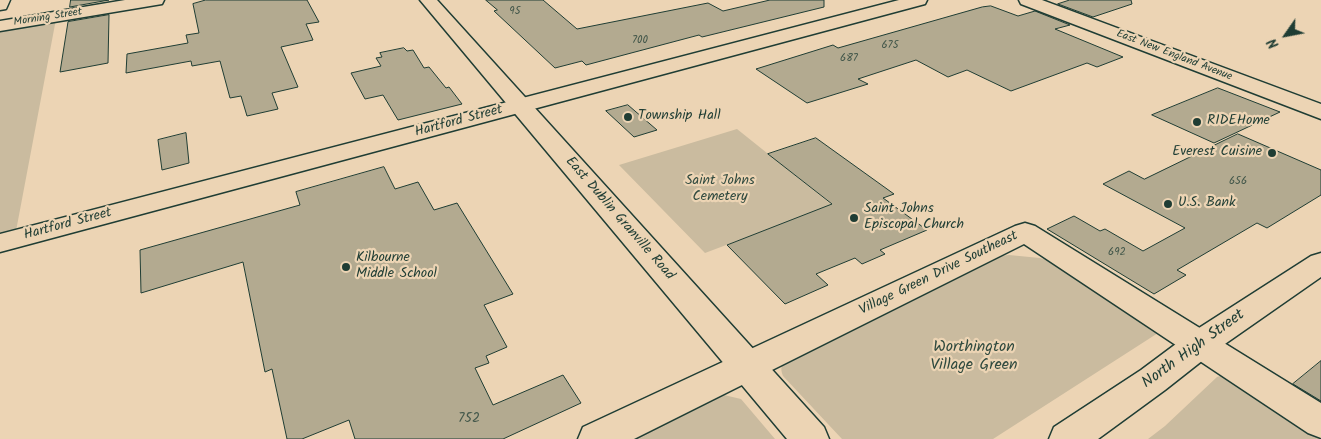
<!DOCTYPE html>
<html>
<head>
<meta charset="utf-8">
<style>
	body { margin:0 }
	#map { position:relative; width:1321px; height:439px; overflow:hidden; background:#ecd4b4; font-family:Kalam,sans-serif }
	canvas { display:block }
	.north { position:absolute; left:1261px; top:10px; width:50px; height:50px; -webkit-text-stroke:4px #ecd4b4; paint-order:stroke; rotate:237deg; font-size:14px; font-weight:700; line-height:20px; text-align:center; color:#1f3d34 }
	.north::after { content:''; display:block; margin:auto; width:18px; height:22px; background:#1f3d34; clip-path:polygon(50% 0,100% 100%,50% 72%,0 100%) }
</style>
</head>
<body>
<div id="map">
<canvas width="1321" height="439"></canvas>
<div class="north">N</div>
</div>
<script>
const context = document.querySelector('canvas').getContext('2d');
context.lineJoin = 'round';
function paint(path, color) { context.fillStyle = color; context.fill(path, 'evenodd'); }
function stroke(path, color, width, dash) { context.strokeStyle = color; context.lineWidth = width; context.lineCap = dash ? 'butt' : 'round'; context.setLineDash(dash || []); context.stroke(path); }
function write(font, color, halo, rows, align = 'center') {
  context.font = font + ' Kalam,sans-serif'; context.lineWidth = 4.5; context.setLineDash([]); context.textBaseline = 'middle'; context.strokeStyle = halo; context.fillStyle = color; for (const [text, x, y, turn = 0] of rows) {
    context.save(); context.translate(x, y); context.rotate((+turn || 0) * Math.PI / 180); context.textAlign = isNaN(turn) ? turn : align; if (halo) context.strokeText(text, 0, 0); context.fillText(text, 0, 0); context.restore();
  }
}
const green = new Path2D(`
	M56,19l-40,212 -16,4v-206z
	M737,129l95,76 -127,48 -86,-88z
	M1009,255l31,3 16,5 102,70 -165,106h-151l-59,-63c-3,-8 -2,-12 4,-17l213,-103z
	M1223,375l98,60v4h-173l17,-13 52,-49z
	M724,395l17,4 34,40h-150l91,-43z`);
const building = new Path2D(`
	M71,0h38l-39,7z
	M206,0h101l12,22 -13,2 7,16 -32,7 17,40 -26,6 6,16 -31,7 -6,-20 -11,2 -10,-37 -28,5 -1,-5 -65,12 1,-19 61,-11 -2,-8 13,-2 -6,-29z
	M486,0h57l34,29 131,-26 15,8 47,-11h54v7l-122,30 -3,-2 -113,30 -4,-4 -27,7 -61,-57 3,-1z
	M1070,0h61l1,4 -39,13 -35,-13z
	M991,6l27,10 17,-5 35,14 -15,4 68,28 -26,10 -10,-4 -76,28 -44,-21 -19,7 -32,-17 -58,19 10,5 -61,19 -51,-34 77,-24 5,3 144,-41z
	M109,15l-1,48 -48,9 8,-50z
	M404,48l3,3 6,-1 11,18 5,-1 17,21 3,-1 13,17 -64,16 -15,-25 -18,4 -14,-26 30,-7 -5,-8 6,-1 -2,-4z
	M1218,88l62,24 -66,31 -62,-28z
	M628,105l29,25 -23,7 -28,-26z
	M186,133l3,30 -27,7 -4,-30z
	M1238,134l83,36v25l-54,33 -10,-5 -80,47 9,5 -32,19 -107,-65 27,-13 26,15 5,-2 38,22 42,-23 -82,-44 26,-13 15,8z
	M816,138l78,56 -11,4 44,32 -47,20 5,4 -23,10 -7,-6 -39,16 12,11 -43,19 -58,-59 105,-41 -64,-50z
	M384,167l11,22 23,-7 16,28 23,-7 56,91 -29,11 23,42 -21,9 3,7 -14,5 18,37 70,-30 18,28 -78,36h-148l-6,-19 -47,19h-15l-15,-70 -7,3 -22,-110 -102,31 -1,-43 160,-45 -4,-13z
	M1321,361v40l-28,-17z`);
const street = new Path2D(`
	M0,0h10l-4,9 -6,1z
	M125,0h39l-2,4 -162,27v-10z
	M899,0h28l-2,4 -925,248v-18z
	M1019,0h23l279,104v15l-300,-115z
	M1025,223l10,3 286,177v35l-13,-5 -284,-189 -390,195h-56l5,-12 432,-201z`);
const primary = new Path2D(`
	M420,0h17l387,427 5,12h-42z
	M1321,253v24l-109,76 -47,37 -67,49h-49l5,-12 87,-57 47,-35 123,-79z`);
const markers = [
	[628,117,5,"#1f3d34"],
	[1197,122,5,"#1f3d34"],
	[1272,153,5,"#1f3d34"],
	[1168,204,5,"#1f3d34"],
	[854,218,5,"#1f3d34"],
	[346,267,5,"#1f3d34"]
];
const numberNames = [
	["95",515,12],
	["700",640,41],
	["675",890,46],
	["687",849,59],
	["656",1238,182],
	["692",1117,253]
];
const farStreetnames = [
	["Morning Street",48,18,-9],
	["East New England Avenue",1174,56,21]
];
const poiNames = [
	["Township Hall",638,117],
	["RIDEHome",1207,122],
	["Everest Cuisine",1262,153,"right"],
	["U.S. Bank",1178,204],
	["Saint Johns",864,210],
	["Episcopal Church",864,226],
	["Kilbourne",356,259],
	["Middle School",356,275]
];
const streetNames = [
	["Hartford Street",459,122,-15],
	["East Dublin Granville Road",619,219,49],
	["Hartford Street",68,225,-15],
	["Village Green Drive Southeast",939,274,-26]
];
const parkNames = [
	["Saint Johns",720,182],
	["Cemetery",720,198]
];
const nearNumbernames = [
	["752",469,420]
];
const nearParknames = [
	["Worthington",974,348],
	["Village Green",974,366]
];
const nearStreetnames = [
	["North High Street",1194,350,-36]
];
paint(green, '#cabb9f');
paint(building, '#b3aa90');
stroke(building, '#1f3d34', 1);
stroke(street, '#1f3d34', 3);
stroke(primary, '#1f3d34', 3);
paint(street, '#ecd4b4');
paint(primary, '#ecd4b4');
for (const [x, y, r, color] of markers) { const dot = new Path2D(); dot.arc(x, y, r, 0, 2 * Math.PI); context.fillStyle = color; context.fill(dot); stroke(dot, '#ecd4b4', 2); }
write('11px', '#44584b', null, numberNames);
write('11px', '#1f3d34', '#ecd4b4', farStreetnames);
write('14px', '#1f3d34', '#ecd4b4', poiNames, 'left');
write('14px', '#1f3d34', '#ecd4b4', streetNames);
write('14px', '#304a3f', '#ecd4b4', parkNames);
write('14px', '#44584b', null, nearNumbernames);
write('16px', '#304a3f', '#ecd4b4', nearParknames);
write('16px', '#1f3d34', '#ecd4b4', nearStreetnames);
</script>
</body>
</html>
